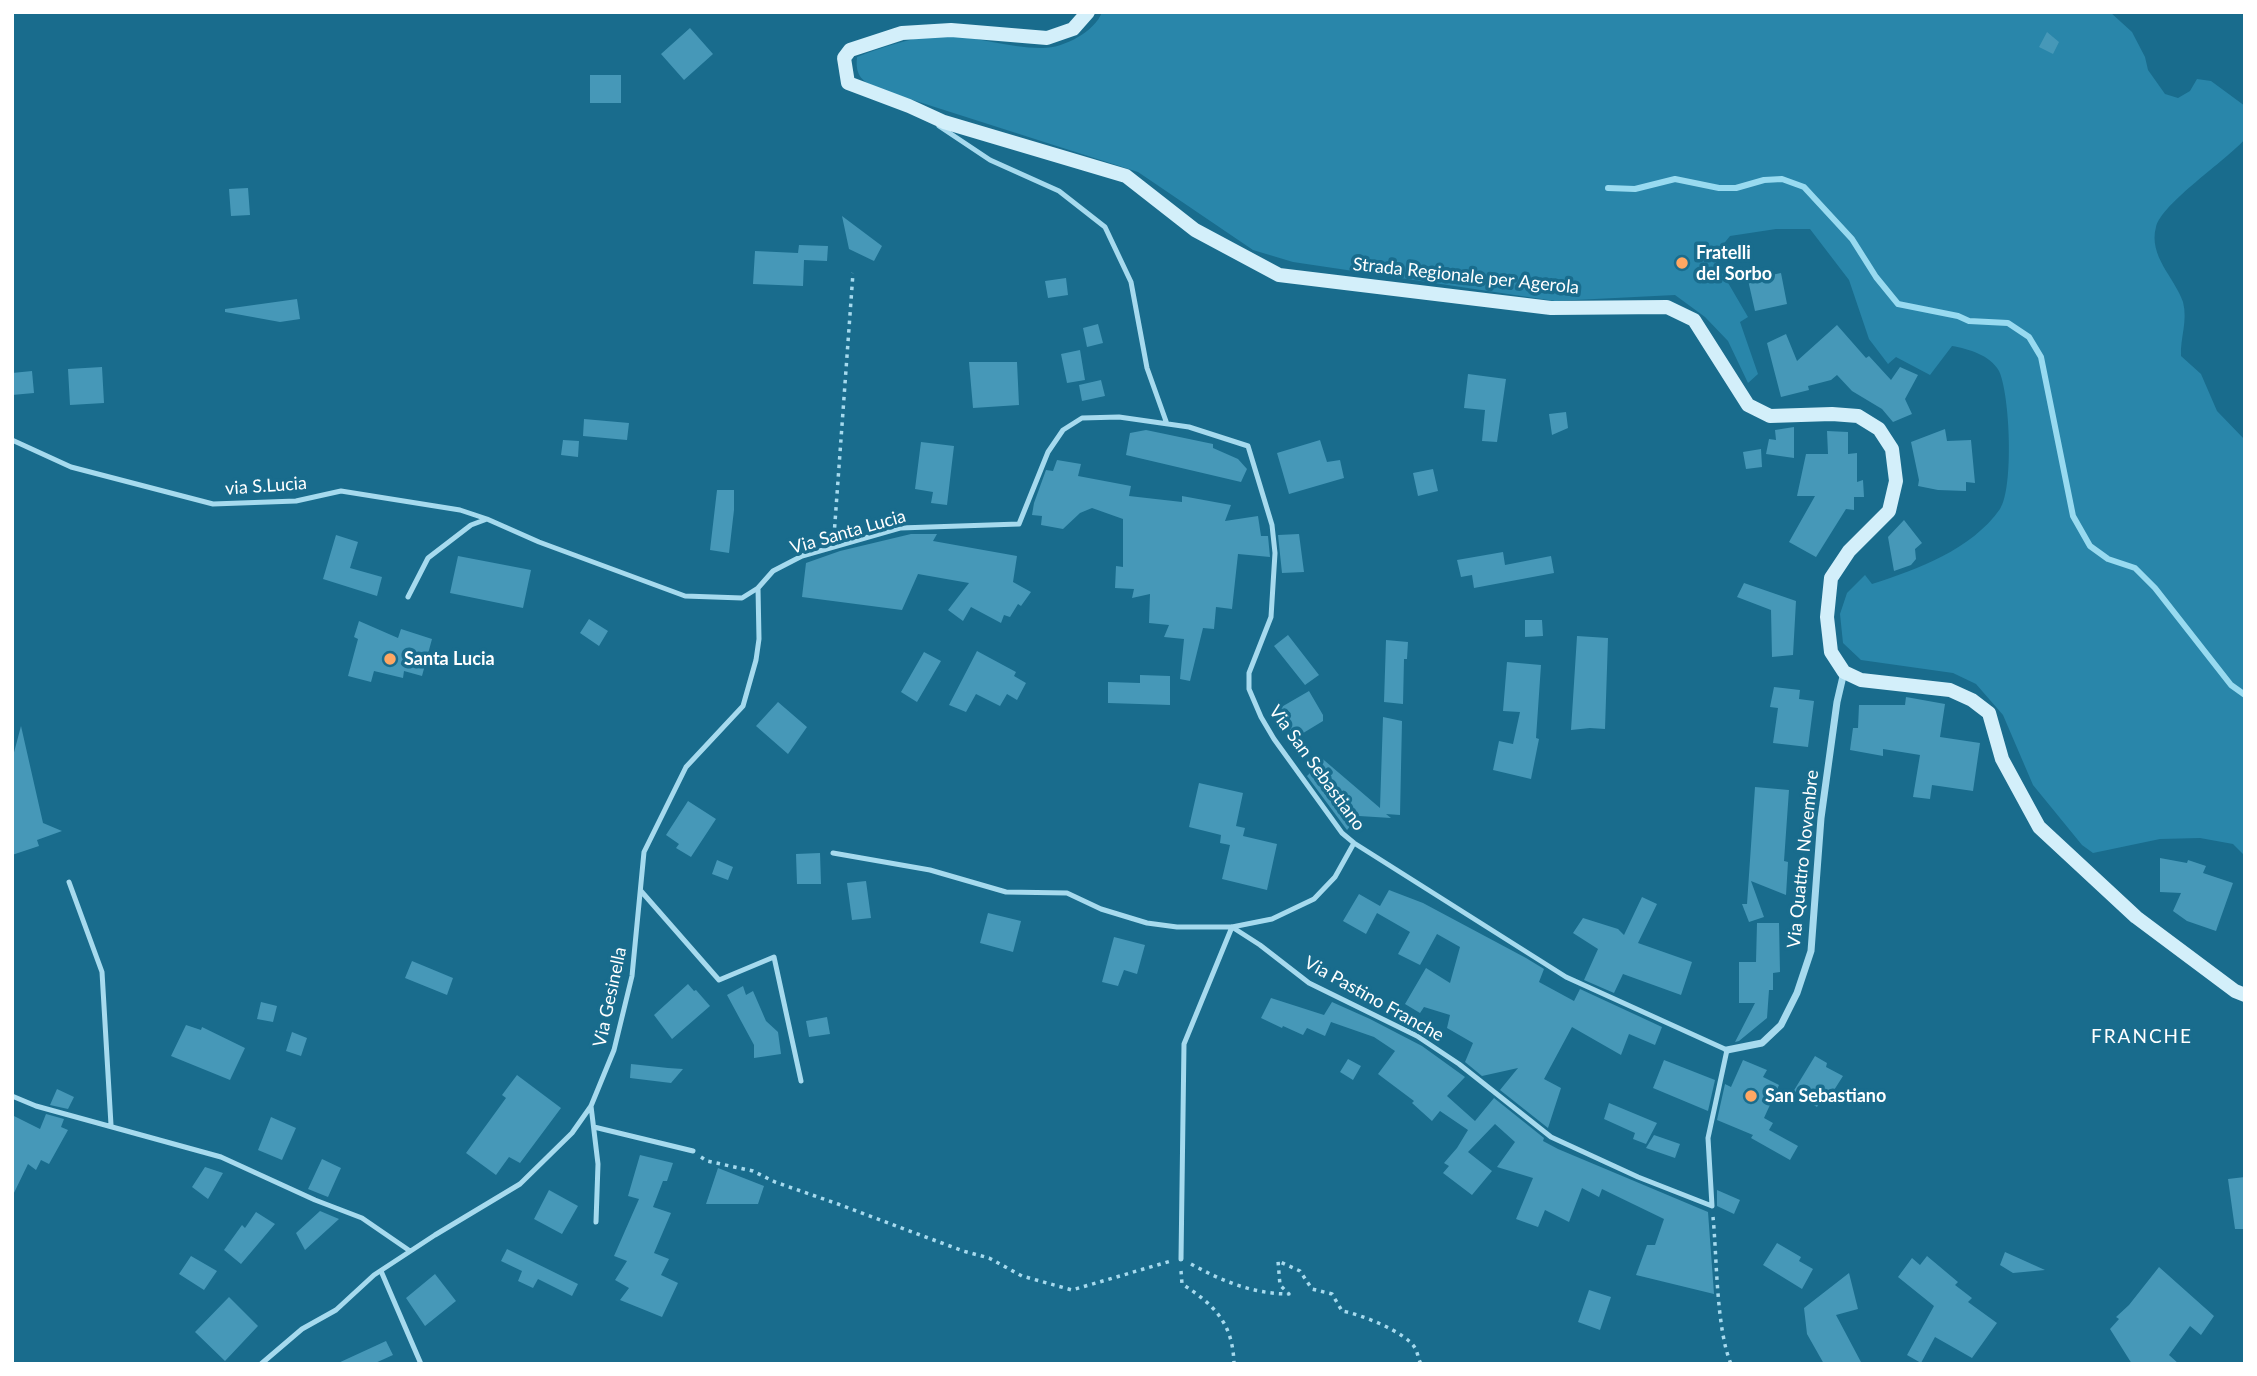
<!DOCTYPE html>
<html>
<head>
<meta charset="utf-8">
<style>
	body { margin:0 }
	#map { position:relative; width:2257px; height:1376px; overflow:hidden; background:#196c8d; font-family:Lato,sans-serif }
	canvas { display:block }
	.frame { position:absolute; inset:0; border:14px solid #fff; pointer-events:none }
</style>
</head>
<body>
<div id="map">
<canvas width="2257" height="1376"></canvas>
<div class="frame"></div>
</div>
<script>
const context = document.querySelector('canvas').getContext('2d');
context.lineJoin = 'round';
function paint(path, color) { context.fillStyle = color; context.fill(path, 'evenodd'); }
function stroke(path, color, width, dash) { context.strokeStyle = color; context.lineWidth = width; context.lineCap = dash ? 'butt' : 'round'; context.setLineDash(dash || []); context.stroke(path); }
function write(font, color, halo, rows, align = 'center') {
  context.font = font + ' Lato,sans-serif'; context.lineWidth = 7; context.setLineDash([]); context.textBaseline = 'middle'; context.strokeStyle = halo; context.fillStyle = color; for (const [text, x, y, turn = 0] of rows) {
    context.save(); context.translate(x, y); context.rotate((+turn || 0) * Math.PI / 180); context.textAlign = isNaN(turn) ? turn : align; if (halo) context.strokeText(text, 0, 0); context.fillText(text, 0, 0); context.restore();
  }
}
const green = new Path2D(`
	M1102,12h1008l22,20 13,25 3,13 17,24 13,4 12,-7 7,-12 14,2 34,25v33c-18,21 -83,64 -89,88 -8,29 19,51 27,75 5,19 -3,36 -2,54l20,18 16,37 28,29v416l-12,-12 -33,-6 -40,1 -67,14 -11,-8 -49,-60 -30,-70 -27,-31 -23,-11 -92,-13 -18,-17 -3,-29 7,-21 18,-18 7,9c46,-15 99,-34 128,-75 14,-21 10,-115 -1,-138 -9,-16 -30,-22 -47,-25l-22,29 -34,-18 -8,7 -19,-25 -20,-59 -39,-51h-34l-46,7 -17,21 35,60 -8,5 18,52 -10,9 -20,-42 -23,-24 -30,-22 -120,6 -262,-39 -40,-12 -115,-78 -247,-79c-21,-9 -37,-10 -34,-36 23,-9 52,-19 77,-21 36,-2 71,12 107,12 21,1 54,-16 61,-36z`);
const stream = new Path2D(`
	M1608,188l27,1 40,-10 44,9h17l28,-8 18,-1 22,8 48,52 24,38 22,27 60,12 11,5 39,2 21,14 12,20 32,159 17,30 18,13 27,9 20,20 76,97 14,10`);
const building = new Path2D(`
	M690,28l23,26 -29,26 -23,-26z
	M2047,32l12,10 -6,12 -14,-7z
	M590,75h31v28h-31z
	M248,188l2,27 -19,1 -2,-27z
	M842,216l40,30 -8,15 -25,-12z
	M799,245l29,1 -1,15 -23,-1 -1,26 -50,-2 2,-33 43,2z
	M1781,273l6,31 -32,7 -7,-31z
	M1066,278l2,17 -20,3 -3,-17z
	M297,299l3,20 -20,3 -55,-10v-3z
	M1098,324l5,19 -16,4 -4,-19z
	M1837,325l29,33 3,-2 22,24 9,-13 18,8 -13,24 7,15 -19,8 -11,-13 -30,-18 -15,-16 -6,5 -23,6 1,4 -28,7 -14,-54 19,-9 11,27z
	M1080,350l5,30 -18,3 -6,-29z
	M969,362h48l2,43 -46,3z
	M102,367l2,36 -34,2 -2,-36z
	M32,371l2,22 -22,2v-22z
	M1468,374l38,5 -9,63 -15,-1 3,-31 -21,-2z
	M1101,380l4,16 -23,5 -3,-16z
	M1566,412l2,16 -16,7 -3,-21z
	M584,419l45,4 -2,17 -44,-4z
	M1794,427v31l-28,-4 3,-15 7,1 -1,-10z
	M1945,429l2,12 24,-1 4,43 -9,-1v9l-28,-1 -20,-4 1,-6 -8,-38z
	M1146,430l67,14v4l25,11 9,10 -6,13 -115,-27 4,-22z
	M1827,431l21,1v22l9,-1v29l6,-2 1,17h-10v13l-8,-1 -30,48 -27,-15 26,-46h-18l9,-42h22z
	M563,440l16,1 -1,16 -17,-2z
	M1320,440l7,22 13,-2 4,18 -55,16 -12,-41z
	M921,442l33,4 -7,59 -16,-2 2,-11 -18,-3z
	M1761,449l1,18 -16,2 -3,-17z
	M1057,460l24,4 -3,12 53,10 -2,10 53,6v-6l49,9 -6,16 33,-5 3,20h7l2,21 -32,-3 -6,55 -16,-2 -2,22 -11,-1 -13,53 -10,-2 4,-40 -20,-2 5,-12 -20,-2 1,-29 -18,4 2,-9 -19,-1 1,-22 7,1v-48l-31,-11 -12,5 -17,16 -22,-4 1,-9 -10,-1 2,-12 12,-33 7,1z
	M1433,469l5,22 -20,5 -5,-23z
	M717,490h17v20l-5,43 -19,-3z
	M1904,520l18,23 -7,6 1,10 -5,6 -17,6 -6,-34z
	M911,534h26l-4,7 84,15 -4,26 18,10 -10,14 -3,-2 -8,13 -6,-2 -3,8 -30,-16 -8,14 -15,-11 21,-27 -51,-9 -16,36 -100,-13 4,-34 34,-12z
	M1299,534l5,38 -22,1 -4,-38z
	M336,535l22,7 -8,26 32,9 -5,19 -54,-17z
	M1503,552l2,13 46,-9 3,17 -80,15 -2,-13 -11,2 -4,-17z
	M458,556l73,14 -8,38 -73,-15z
	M1744,583l52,18 -3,54 -21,2 -1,-47 -34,-13z
	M589,619l19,12 -9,15 -19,-13z
	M1525,620h17l1,16 -18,1z
	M359,621l39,17 3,-9 31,10 -10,37 -18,-5 -1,7 -29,-7 -3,11 -23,-6 10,-37 -4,-2z
	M1288,635l31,40 -14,10 -31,-39z
	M1577,636l31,2 -3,91 -15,-1 -19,2z
	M1386,640l22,2 -1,17h-3l-1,45 -19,-2z
	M977,651l39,21 -2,4 12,7 -9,17 -10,-6 -7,12 -24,-12 -10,18 -17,-7z
	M924,652l17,9 -24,41 -16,-10z
	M1507,662l34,3 -5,73 3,1 -8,40 -38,-9 6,-29 14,3 7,-32 -17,-1z
	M1140,675l30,1v29l-62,-2v-21l32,1z
	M1774,687l26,3 -1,9 15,2 -6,46 -35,-4 5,-35 -8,-1z
	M1309,691l14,24v6l-28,17 -17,-29z
	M1906,697l39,7 -5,33 40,6 -7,48 -41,-6 -2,14 -17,-2 7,-42 -37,-6v7l-33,-6 3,-22h5l1,-23h46z
	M778,702l29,25 -19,27 -32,-28z
	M1383,717l19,4 -2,94 -14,-1 5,4 -32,-2 -12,14 -40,-54 5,-5 -4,-5 10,-11 62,53z
	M21,726l22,97 19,8 -25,9 2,6 -27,9v-95z
	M1199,783l44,10 -7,33 9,2 -2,8 34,8 -10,46 -45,-11 8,-34 -10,-2 1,-8 -32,-8z
	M1755,787l34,3 -5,71 4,1 -2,33 -35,-14 13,36 -15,5 -7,-18h5z
	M688,801l28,18 -25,38 -15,-9 3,-4 -13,-9z
	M820,853l1,31h-24l-1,-30z
	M2160,858l27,5 1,-3 18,6 -3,7 30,10 -17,48 -29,-10 -14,-10 8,-18 -21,-1z
	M717,860l16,7 -5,13 -16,-6z
	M866,881l5,37 -19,2 -5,-37z
	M1389,890l34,13 103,55 18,11 -5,13 35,19 6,-12 82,38 -7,18 -26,-11 -8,21 -49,-28 -28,52 17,9 -13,40 -48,-38 18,-22 -36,8 -17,-14 8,-19 -26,-15 3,-13 -26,-8 -4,6 -15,-9 21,-36 24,15 10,-36 -23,-13 -17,31 -22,-11 12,-22 -33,-19 -11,21 -23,-13 16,-27 21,12z
	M1642,897l15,7 -19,39 54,19 -11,33 -58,-21 -9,19 -30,-13 14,-31 -25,-16 10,-15 35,11 6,6z
	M988,913l33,8 -8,31 -33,-9z
	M1757,923h22l1,49 -7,1v17h-4l-2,28 -28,23 -4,1 20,-39h-16v-41h17z
	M1114,937l31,8 -8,29 -13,-4 -6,16 -16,-4z
	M412,961l41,17 -6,17 -42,-17z
	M688,984l6,7 2,-1 14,16 -38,33 -18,-24z
	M743,986l3,9 7,-4 13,30 12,11 3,22 -27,4v-13l-27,-50z
	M1271,998l53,17 8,-13 38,17 52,27 43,31 -18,19 28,25 19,-23 50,40 -1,3 15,8 150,63 6,82 -78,-19 11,-30h8l9,-26 -62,-30 -3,8 -17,-9 -13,34 -24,-12 -7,17 -22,-8 17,-41 -36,-11 18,-25 -20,-18 -27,28 24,19 -20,24 -29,-22 6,-7 -5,-3 13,-15 11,-18 -28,-19 -8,10 -20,-18 2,-2 -36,-27 17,-23 -21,-14 -43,-15 -6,14 -18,-8 -4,7 -20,-9 -1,2 -21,-10z
	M261,1002l16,4 -4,16 -16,-3z
	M827,1017l3,17 -21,3 -3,-16z
	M186,1025l15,5 1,-3 43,21 -15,32 -59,-24z
	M292,1032l15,6 -6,18 -15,-5z
	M1815,1056l12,7 -1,4 17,9 -14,22 -5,-3 -7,12 -24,-15z
	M1348,1059l13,7 -8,14 -13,-8z
	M1664,1060l51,20 -7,31 -55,-23z
	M1743,1060l24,10 -4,7 16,8 -15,33 9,5 -4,7 29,16 -8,14 -39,-22 2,-3 -36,-15 8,-36 6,3z
	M631,1064l37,4 15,1 -12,14 -41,-5z
	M517,1075l44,33 -41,55 -11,-6 -13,18 -30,-22 40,-55 -4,-3z
	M57,1089l17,8 -6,12 -18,-4z
	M1609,1103l48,20 -11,21 -13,-5 2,-6 -31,-14z
	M46,1114l18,5 -3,8 7,3 -19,34 -8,-4 -5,10 -8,-6 -16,33v-82l28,14z
	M271,1117l25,11 -14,32 -24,-10z
	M1654,1135l26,9 -5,14 -29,-10z
	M640,1155l33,8 -6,18h-4l-10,26 18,6 -17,40 15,6 -8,16 17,8 -16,34 -42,-17 9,-12 -14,-8 12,-19 -13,-5 25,-57 -11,-3z
	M322,1159l19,9 -13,29 -20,-8z
	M205,1167l18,6 -15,26 -16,-12z
	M718,1168l46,18 -6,18h-52z
	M2245,1177v52h-10l-7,-50z
	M549,1190l29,16 -16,28 -28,-15z
	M1717,1190l23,10 -6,14 -17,-8z
	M320,1211l19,8 -34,31 -9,-17z
	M256,1212l19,12 -34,40 -17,-14 18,-25 3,3z
	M1777,1243l24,14 -2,4 14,8 -11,20 -39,-24z
	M507,1249l71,35 -6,12 -34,-17 -5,9 -15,-7 4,-10 -21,-10z
	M2005,1252l40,18 -32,3 -13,-8z
	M191,1256l26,15 -13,19 -25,-16z
	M1927,1256l31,26 -3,3 17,13 -4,4 29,21 -25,35 -37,-21 -14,26 -14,-8 27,-49 -36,-29 14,-19 8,7z
	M2159,1267l55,49 -13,19 -11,-9 -21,29 10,9h-47l-22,-35 9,-10 -3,-2 13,-12z
	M1849,1273l9,36 -22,6 26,49h-38l-17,-30 -3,-26z
	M435,1274l21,27 -31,25 -19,-28z
	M1589,1290l22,7 -11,33 -22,-8z
	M229,1297l29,29 -33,35 -30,-29z
	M386,1341l7,14 -20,9h-37z`);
const path = new Path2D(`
	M834,536l19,-263
	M701,1157l6,4 46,10 22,11 63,22 125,47 26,7 33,18 50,14 99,-29
	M1713,1217c4,40 3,111 18,147
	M1191,1264c31,17 62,30 98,30l-9,-9 -2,-24 22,10 12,18 20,5 10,17c18,3 64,21 73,37 3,5 3,11 6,16
	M1181,1271l1,13c33,21 51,40 52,80`);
const lane = new Path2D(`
	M939,126l51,34 69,31 46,36 26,55 16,86 20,56
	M12,440l59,27 142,37 83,-3 45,-10 119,19 27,9
	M408,597l20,-39 43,-33 16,-6 52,23 146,54 57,2 16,-10 15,-17 29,-15 98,-28 119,-4 29,-72 15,-22 19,-12 37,-1 70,10 59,19 24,79 3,28 -4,64 -22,56v16l12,28 13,22 68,94 12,10 212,134 161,73 -19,88 4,68 -74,-29 -87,-40 -92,-73 -42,-28 -108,-53 -49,-38 -28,-18
	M833,853l97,17 76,22 61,1 34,16 46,14 30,4h55l40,-8 42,-20 21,-22 19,-34
	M69,882l33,90 9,153
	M641,891l78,89 55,-23 27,124
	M12,1096l24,10 185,51 94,43 47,18 48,33
	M591,1106l7,58 -2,58
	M594,1127l99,24
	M1181,1259l3,-215 48,-117
	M381,1271l40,93
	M261,1364l41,-35 34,-19 38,-35 61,-40 85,-51 52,-51 19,-27 23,-56 18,-74 12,-124 42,-85 57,-61 13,-46 3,-21 -1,-51`);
const street = new Path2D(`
	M1727,1050l35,-7 19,-18 16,-32 14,-42 10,-133 16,-116 7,-30`);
const secondary = new Path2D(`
	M1088,12l-15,17 -26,9 -96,-8 -49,3 -52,17 -6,8 4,25 61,23 35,16 182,54 69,54 84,45 272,33 116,-1 27,13 54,85 22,11 62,-2 26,2 21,13 13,20 4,32 -7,30 -40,40 -18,27 -4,39 4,35 13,20 17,8 89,10 22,10 17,13 13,46 37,68 97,90 99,74 10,4`);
const markers = [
	[1682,263,7,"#ffa763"],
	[390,659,7,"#ffa763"],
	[1751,1096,7,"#ffa763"]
];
const poiNames = [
	["Fratelli",1696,253],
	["del Sorbo",1696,274],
	["Santa Lucia",404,659],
	["San Sebastiano",1765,1096]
];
const streetNames = [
	["Strada Regionale per Agerola",1466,276,6],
	["via S.Lucia",266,486,-4],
	["Via Santa Lucia",848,532,-16],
	["Via San Sebastiano",1317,768,54],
	["Via Quattro Novembre",1803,859,-84],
	["Via Gesinella",610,997,-78],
	["Via Pastino Franche",1374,999,29]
];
const neighbourhoodNames = [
	["FRANCHE",2142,1037]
];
paint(green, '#2986aa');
stroke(stream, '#98daf0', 6);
paint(building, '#4698b8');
stroke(path, '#a6daee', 3.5, [3.5, 5]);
stroke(lane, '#a6daee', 5);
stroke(street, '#a6daee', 7);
stroke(secondary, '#d3effa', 14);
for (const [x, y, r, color] of markers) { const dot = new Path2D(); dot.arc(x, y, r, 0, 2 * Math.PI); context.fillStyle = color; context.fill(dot); stroke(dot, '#196c8d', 2.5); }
write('bold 18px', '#fff', '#196c8d', poiNames, 'left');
write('18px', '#fff', '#196c8d', streetNames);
context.letterSpacing = '2px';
write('19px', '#fff', '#196c8d', neighbourhoodNames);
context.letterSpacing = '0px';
</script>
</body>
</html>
